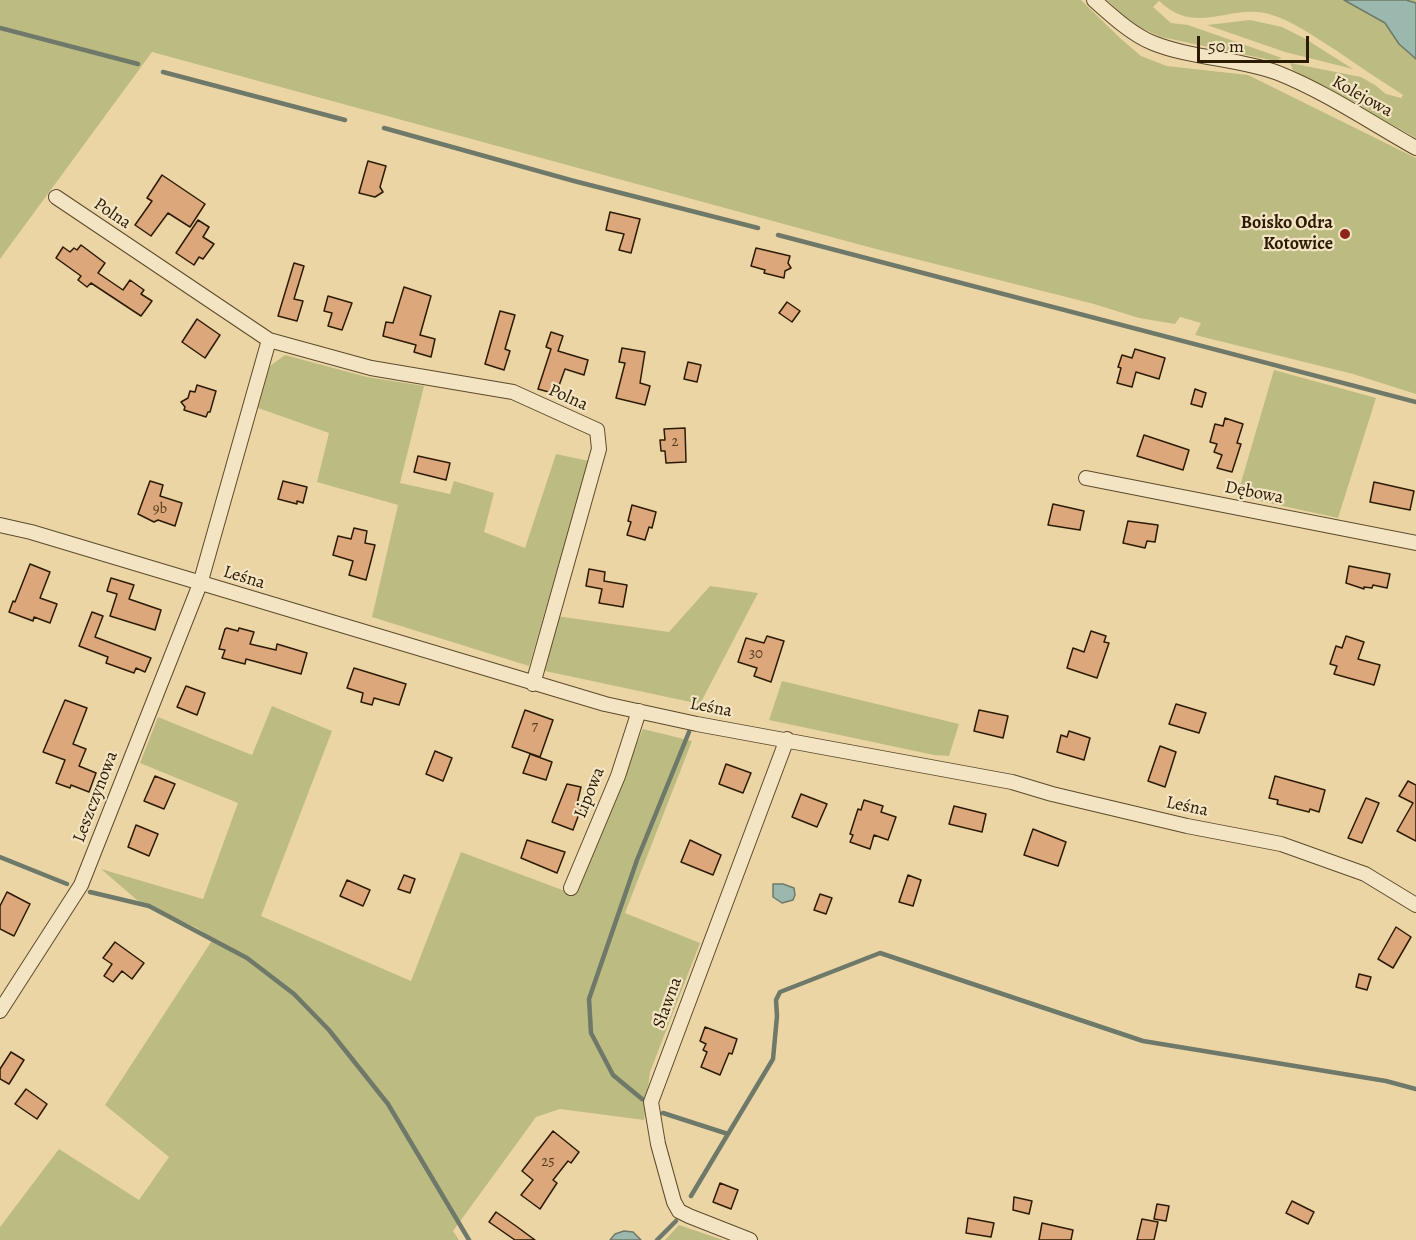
<!DOCTYPE html>
<html>
<head>
<meta charset="utf-8">
<style>
	body { margin:0 }
	#map { position:relative; width:1416px; height:1240px; overflow:hidden; background:#ecd5a4; font-family:Alegreya,serif }
	canvas { display:block }
	.scale { position:absolute; left:1197px; top:36px; width:112px; height:27px; box-sizing:border-box; border:3px solid #2c1b03; border-top:0; padding-left:8px; font-size:18px; line-height:21px; white-space:nowrap; color:#2c1b03; -webkit-text-stroke:4px #f3e4c4; paint-order:stroke }
</style>
</head>
<body>
<div id="map">
<canvas width="1416" height="1240"></canvas>
<div class="scale">50 m</div>
</div>
<script>
const context = document.querySelector('canvas').getContext('2d');
context.lineJoin = 'round';
function paint(path, color) { context.fillStyle = color; context.fill(path, 'evenodd'); }
function stroke(path, color, width, dash) { context.strokeStyle = color; context.lineWidth = width; context.lineCap = dash ? 'butt' : 'round'; context.setLineDash(dash || []); context.stroke(path); }
function write(font, color, halo, rows, align = 'center') {
  context.font = font + ' Alegreya,serif'; context.lineWidth = 4.5; context.setLineDash([]); context.textBaseline = 'middle'; context.strokeStyle = halo; context.fillStyle = color; for (const [text, x, y, turn = 0] of rows) {
    context.save(); context.translate(x, y); context.rotate((+turn || 0) * Math.PI / 180); context.textAlign = isNaN(turn) ? turn : align; if (halo) context.strokeText(text, 0, 0); context.fillText(text, 0, 0); context.restore();
  }
}
const green = new Path2D(`
	M0,0h1081l40,39 20,17 26,10 81,9 168,83v236l-63,-20 -158,-39 6,-12 -21,-6 -5,7 -36,-6 -45,-14 -222,-56 -720,-196 -152,207z
	M1107,0h309v138l-123,-68 -3,-7 71,14 14,8 11,9 15,4 2,-3c-23,-15 -46,-30 -69,-46 -21,-13 -41,-28 -65,-35 -40,-11 -72,23 -110,-13l-6,6 18,16 17,2 94,33 -7,3 -114,-24 -22,-10 -15,-11z
	M1250,20l32,7 22,11 49,31 -68,-17 -78,-27z
	M285,355l82,22 57,9 -24,97 50,11 4,-13 40,12 -10,39 41,16 31,-94 33,7 -60,205 -157,-49 26,-112 -81,-23 12,-49 -71,-25 12,-42z
	M1274,370l102,28 -38,120 -101,-22z
	M710,586l48,7 -58,111 -155,-33 11,-55 113,16z
	M782,681l177,43 -10,32 -15,-1 -165,-35z
	M272,706l60,25 -71,185 150,65 50,-129 112,42 70,-165 49,12 -67,172 75,30 -50,129 -6,48 -84,-11 -24,8 -83,114 6,9h-459v-13l59,-78 80,51 30,-43 -64,-52 108,-166 -16,-11 -60,-28 -36,-31 102,30 35,-96 -98,-40 18,-46 94,38z
	M679,1225l44,15h-58z`);
const water = new Path2D(`
	M1344,0h62l10,3v56l-17,-15 -14,-21z
	M773,884h10l11,4 1,7 -2,5 -11,3 -9,-6z
	M624,1231l9,1 8,8h-31l5,-6z`);
const stream = new Path2D(`
	M0,28l138,36
	M163,72l182,48
	M384,128l190,53 184,47
	M778,235l638,167
	M0,857l67,27
	M90,892l59,14 98,52 47,36 35,36 59,74 81,136
	M642,1099l-29,-24 -22,-42 -2,-34 48,-139 52,-128
	M663,1113l65,21 45,-75 4,-43 -1,-16 4,-8 100,-39 263,88 243,40 30,8
	M691,1196l37,-62
	M657,1240l19,-19`);
const building = new Path2D(`
	M368,161l18,5 -6,21 3,5 -8,5 -16,-4z
	M162,175l43,29 -15,23 -22,-14 -17,23 -16,-11 17,-24 -5,-3z
	M610,212l30,7 -9,34 -12,-3 5,-16 -18,-4z
	M198,220l11,7 -6,10 11,7 -11,15 -4,-2 -5,8 -18,-12z
	M81,245l24,18 -7,10 25,17 7,-10 14,10 -3,4 11,7 -11,15 -50,-33 -4,4 -9,-7 3,-4 -25,-18 7,-11 7,5 4,-4 3,2z
	M756,248l34,8 -2,7 3,5 -6,3 -1,7 -20,-5 1,-3 -14,-4z
	M294,263l10,3 -10,33 9,2 -6,20 -19,-5z
	M404,287l27,9 -11,39 15,4 -4,18 -17,-5 2,-7 -33,-9 3,-14 7,1z
	M328,296l24,7 -10,27 -14,-4 4,-13 -8,-2z
	M787,302l13,9 -8,11 -13,-9z
	M500,311l15,4 -10,34 5,2 -6,19 -19,-6z
	M197,319l23,16 -15,23 -23,-16z
	M551,332l12,4 -5,15 30,9 -4,15 -19,-6 -9,25 -18,-5 13,-40 -5,-2z
	M622,348l23,4 -5,31 10,3 -5,19 -29,-7 9,-35 -6,-1z
	M1135,349l30,9 -6,21 -23,-7 -4,15 -15,-4 4,-15 -3,-1 4,-12 10,3z
	M688,362l13,3 -4,17 -13,-3z
	M197,385l19,6 -6,21h-2l-2,5 -22,-7 1,-3 -4,-5 7,-4 2,-7 5,1z
	M1195,389l11,4 -4,14 -11,-3z
	M1225,418l18,6 -6,19 4,1 -9,28 -15,-4 5,-13 -8,-3 3,-8 -7,-2 5,-18 8,2z
	M685,428l1,34 -20,1 -1,-12h-4l-1,-11h5l-1,-11z
	M1144,435l45,15 -6,20 -46,-14z
	M418,456l32,7 -4,17 -32,-8z
	M150,481l13,4 -3,11 22,7 -7,23 -17,-6 -4,2 -16,-8z
	M283,481l24,6 -4,16 -6,-2v3l-19,-5z
	M1374,482l40,9 -4,19 -40,-8z
	M1053,504l31,7 -4,19 -32,-5z
	M632,505l24,7 -4,16 -3,-1 -4,13 -18,-5 4,-13 -3,-1z
	M1128,521l30,4 -3,17 -8,-1 -2,7 -22,-5z
	M354,528l13,3 -2,12 10,2 -9,35 -17,-5 4,-14 -20,-6 5,-19 13,3z
	M30,564l20,8 -10,26 17,6 -7,19 -16,-6 -1,4 -24,-9 4,-11 2,1z
	M1349,566l41,8 -3,14 -14,-3 -1,3 -8,-1v2l-18,-6z
	M589,569l16,3 -1,9 23,4 -4,22 -24,-4 3,-14 -16,-3z
	M111,578l23,7 -5,14 32,11 -6,20 -45,-14 7,-22 -10,-3z
	M92,612l11,4 -8,21 56,21 -6,14 -9,-4 -2,5 -28,-10 2,-6 -29,-11z
	M227,628l11,3 1,-3 15,4 -4,12 26,6 1,-6 30,9 -6,21 -55,-15 -1,5 -23,-6 3,-8 -6,-1 6,-20z
	M1091,631l15,5 -2,6 5,1 -12,35 -30,-10 6,-20 11,4z
	M767,636l17,5 -13,41 -17,-6 3,-8 -19,-6 8,-24 18,5z
	M1346,636l18,6 -6,17 22,6 -6,20 -40,-11 3,-8 -7,-2 6,-18 6,2z
	M354,668l52,16 -7,21 -25,-7 -2,7 -11,-3 2,-9 -16,-5z
	M186,686l19,7 -8,22 -20,-8z
	M65,700l22,8 -14,36 13,5 -7,17 17,7 -7,19 -18,-7 -1,3 -14,-5 9,-23 -22,-8z
	M1176,704l30,9 -7,20 -30,-9z
	M525,710l28,10 -13,37 -28,-10z
	M979,710l29,6 -5,22 -29,-7z
	M1069,731l21,7 -6,22 -27,-8 4,-17 6,2z
	M1160,746l16,6 -11,35 -17,-6z
	M435,751l17,7 -9,23 -17,-7z
	M530,754l22,8 -6,18 -23,-7z
	M726,764l25,9 -8,20 -24,-9z
	M155,776l20,8 -11,25 -20,-8z
	M1275,776l50,14 -6,22 -9,-3 -1,3 -32,-8 1,-4 -9,-2z
	M1408,781l8,4v56l-19,-10 16,-28 -14,-7z
	M567,784l14,3 -4,17 5,2 -9,24 -21,-8z
	M801,794l26,10 -10,23 -25,-10z
	M1366,798l13,5 -17,40 -14,-5z
	M864,800l19,6 -2,6 15,5 -8,23 -14,-5 -4,14 -20,-7 3,-7 -3,-1 8,-25 3,1z
	M954,806l32,8 -4,18 -33,-8z
	M136,825l22,9 -9,22 -21,-9z
	M1033,829l33,13 -8,24 -34,-11z
	M527,840l38,12 -8,21 -36,-15z
	M690,840l31,15 -8,20 -32,-13z
	M404,875l11,4 -5,14 -12,-4z
	M908,875l13,5 -8,26 -14,-4z
	M347,880l23,10 -7,16 -23,-10z
	M7,892l23,12 -16,32 -14,-7v-23z
	M820,894l12,4 -6,16 -12,-4z
	M1396,927l15,10 -18,31 -15,-9z
	M115,942l29,21 -12,16 -10,-8 -9,11 -9,-6 8,-12 -9,-6z
	M1359,974l12,3 -4,13 -11,-3z
	M705,1027l32,12 -5,15 -3,-1 -9,22 -19,-8 6,-15 -4,-2 3,-6 -6,-3z
	M11,1052l13,8 -15,24 -9,-5v-10z
	M26,1089l21,15 -10,15 -22,-15z
	M553,1131l26,21 -8,11 -3,-2 -15,19 4,3 -17,26 -19,-14 12,-15 -11,-9z
	M720,1183l18,7 -7,19 -18,-7z
	M1014,1197l18,4 -3,13 -16,-4z
	M1292,1201l22,11 -6,12 -22,-11z
	M1157,1204l12,2 -3,15 -12,-2z
	M496,1212l20,14 19,14h-20l-26,-18z
	M968,1218l26,5 -3,14 -25,-4z
	M1142,1219l16,3 -4,18h-17z
	M1042,1223l31,7 -2,10h-32z`);
const street = new Path2D(`
	M1094,0c17,15 37,34 59,43 40,16 85,15 125,30 46,18 95,51 138,75
	M269,340l102,28 142,24 84,38 2,19 -66,235
	M1086,478l330,65
	M0,525l31,7 574,172 92,20 315,58 40,12 135,32 94,18 84,30 51,31
	M571,888l47,-112 21,-65
	M0,1011l81,-126 119,-301 69,-244 -213,-143
	M750,1240l-61,-24 -10,-5 -5,-9 -16,-58 -7,-42 136,-363`);
const markers = [
	[1345,234,6,"#8f2418"]
];
const numberNames = [
	["2",675,442],
	["9b",160,509],
	["30",756,654],
	["7",535,727],
	["25",548,1162]
];
const streetNames = [
	["Kolejowa",1362,97,29],
	["Polna",112,214,34],
	["Polna",568,398,24],
	["Dębowa",1254,493,11],
	["Leśna",244,578,17],
	["Leśna",711,708,11],
	["Lipowa",590,793,-68],
	["Leszczynowa",96,797,-69],
	["Leśna",1187,807,12],
	["Sławna",668,1003,-70]
];
const poiNames = [
	["Boisko Odra",1333,224],
	["Kotowice",1333,245]
];
paint(green, '#bcbc82');
paint(water, '#9ab8ad');
stroke(water, '#6e7969', 1.5);
stroke(stream, '#6e7969', 4.5);
paint(building, '#dca87b');
stroke(building, '#2c1b03', 1.5);
stroke(street, '#5c4a2b', 16);
stroke(street, '#f3e4c4', 14);
for (const [x, y, r, color] of markers) { const dot = new Path2D(); dot.arc(x, y, r, 0, 2 * Math.PI); context.fillStyle = color; context.fill(dot); stroke(dot, '#f3e4c4', 2); }
write('15px', '#583e21', null, numberNames);
write('18px', '#2c1b03', '#f3e4c4', streetNames);
write('bold 18px', '#2c1b03', '#f3e4c4', poiNames, 'right');
</script>
</body>
</html>
